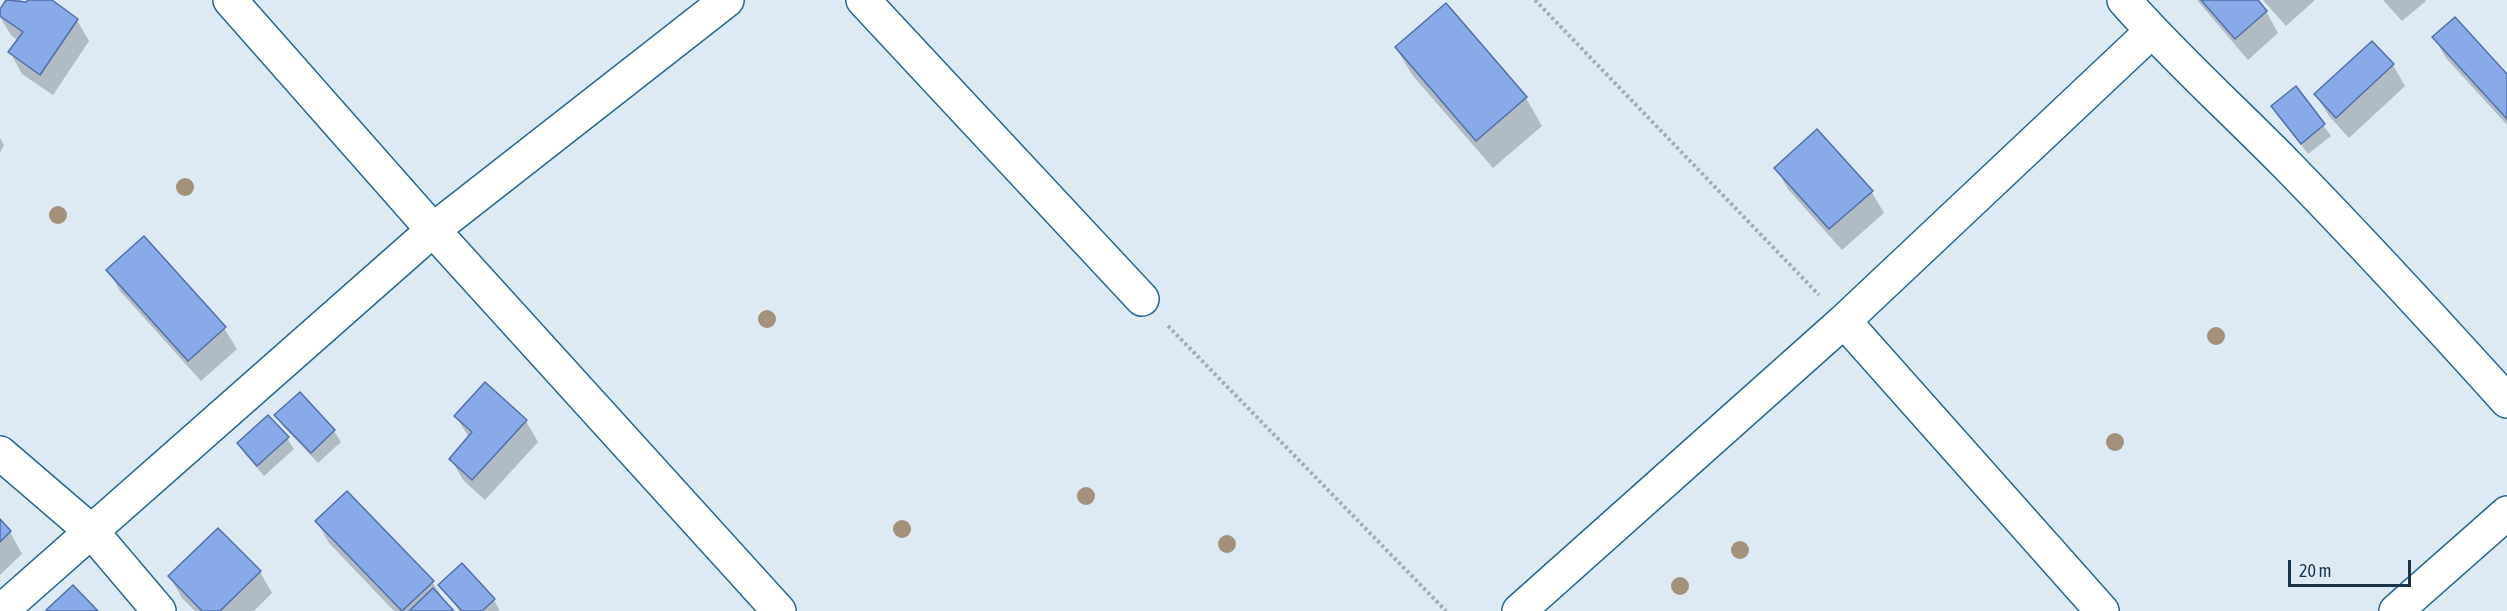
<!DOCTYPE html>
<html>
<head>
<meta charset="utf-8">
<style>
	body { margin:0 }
	#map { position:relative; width:2507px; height:611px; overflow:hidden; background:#ddeaf4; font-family:"Asap Condensed",sans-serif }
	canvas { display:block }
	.scale { position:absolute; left:2288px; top:560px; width:123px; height:27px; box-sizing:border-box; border:3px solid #193448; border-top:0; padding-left:8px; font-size:18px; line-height:21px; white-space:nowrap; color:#193448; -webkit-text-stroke:4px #ddeaf4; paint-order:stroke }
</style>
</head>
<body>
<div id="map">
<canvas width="2507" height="611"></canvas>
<div class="scale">20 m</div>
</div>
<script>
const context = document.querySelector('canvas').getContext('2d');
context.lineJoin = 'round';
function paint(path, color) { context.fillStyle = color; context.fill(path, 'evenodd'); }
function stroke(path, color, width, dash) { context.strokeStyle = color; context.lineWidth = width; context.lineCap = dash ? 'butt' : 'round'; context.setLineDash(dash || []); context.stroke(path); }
const shadow = new Path2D(`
	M8,0h13l6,4 2,-4h20l28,20 12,21 -36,54 -31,-21 -12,-22 8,-11 -7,-6 -11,-18v-5z
	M2197,0h59l10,11 12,22 -30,27z
	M2263,0h52l-29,26z
	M2383,0h42l1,1 -24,20z
	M1446,5l80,93 16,28 -49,42 -80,-92 -17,-28z
	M2434,37l73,40v48l-61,-67z
	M2393,65l12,21 -56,52 -20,-22 -13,-21z
	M2296,88l35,48 -23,18 -35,-47z
	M0,138l4,7 -4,8z
	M1776,168l95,23 13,22 -42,37 -54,-61z
	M108,270l116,58 13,21 -36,32 -81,-90z
	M300,394l34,37 7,11 -23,21 -35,-37 -7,-11z
	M456,416l70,5 12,21 -53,58 -22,-20 -12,-21 18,-21z
	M287,438l7,11 -30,27 -19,-22 -7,-11z
	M0,521l10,11 12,22 -22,21z
	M317,522l115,60 20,29h-58l-65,-68z
	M260,572l12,21 -18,18h-59l-13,-13 -12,-21z
	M440,586l54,14 6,11h-40z`);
const building = new Path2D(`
	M6,0l20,2 2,-2h24l26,19 -38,56 -32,-23 15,-20 -23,-16v-7z
	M2201,0h57l9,11 -32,28z
	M1446,3l81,94 -51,44 -81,-94z
	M2455,17l52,57v45l-75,-82z
	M2372,41l22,23 -58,54 -22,-24z
	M2296,86l29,38 -24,20 -30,-38z
	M1817,129l56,62 -44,38 -55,-61z
	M144,236l82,91 -38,34 -82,-91z
	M485,382l42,38 -55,60 -23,-21 23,-27 -18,-16z
	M300,392l35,38 -24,23 -37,-38z
	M268,415l21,22 -32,29 -20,-23z
	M347,491l87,90 -32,30 -87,-90z
	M0,519l11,12 -11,11z
	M218,528l43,43 -41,40h-18l-34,-35z
	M462,563l33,36 -13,12h-20l-24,-26z
	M73,585l25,26h-52v-1z
	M433,588l21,23h-45z`);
const path = new Path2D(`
	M1535,0l284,295
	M1168,326l278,285`);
const minor = new Path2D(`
	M863,0l279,299
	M2124,0c51,58 109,110 163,165 75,77 148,156 220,236
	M1844,321l258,290
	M0,453l92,79 67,79
	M1,611l432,-381 294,-230
	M1519,611l325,-290 308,-290
	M2396,611l111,-98`);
const secondary = new Path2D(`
	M230,0l203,230 346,381`);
const trees = [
	[185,187],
	[58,215],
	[767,319],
	[2216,336],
	[2115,442],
	[1086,496],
	[902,529],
	[1227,544],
	[1740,550],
	[1680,586]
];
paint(shadow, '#0003');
paint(building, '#89aae8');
stroke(building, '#516fa9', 1.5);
stroke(minor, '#256794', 36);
stroke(secondary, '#256794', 36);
stroke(path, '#9cadbb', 4, [3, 3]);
stroke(minor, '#fff', 33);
stroke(secondary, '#fff', 33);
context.fillStyle = '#a4917c';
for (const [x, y] of trees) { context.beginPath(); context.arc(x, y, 9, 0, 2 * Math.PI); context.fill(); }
</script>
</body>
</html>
